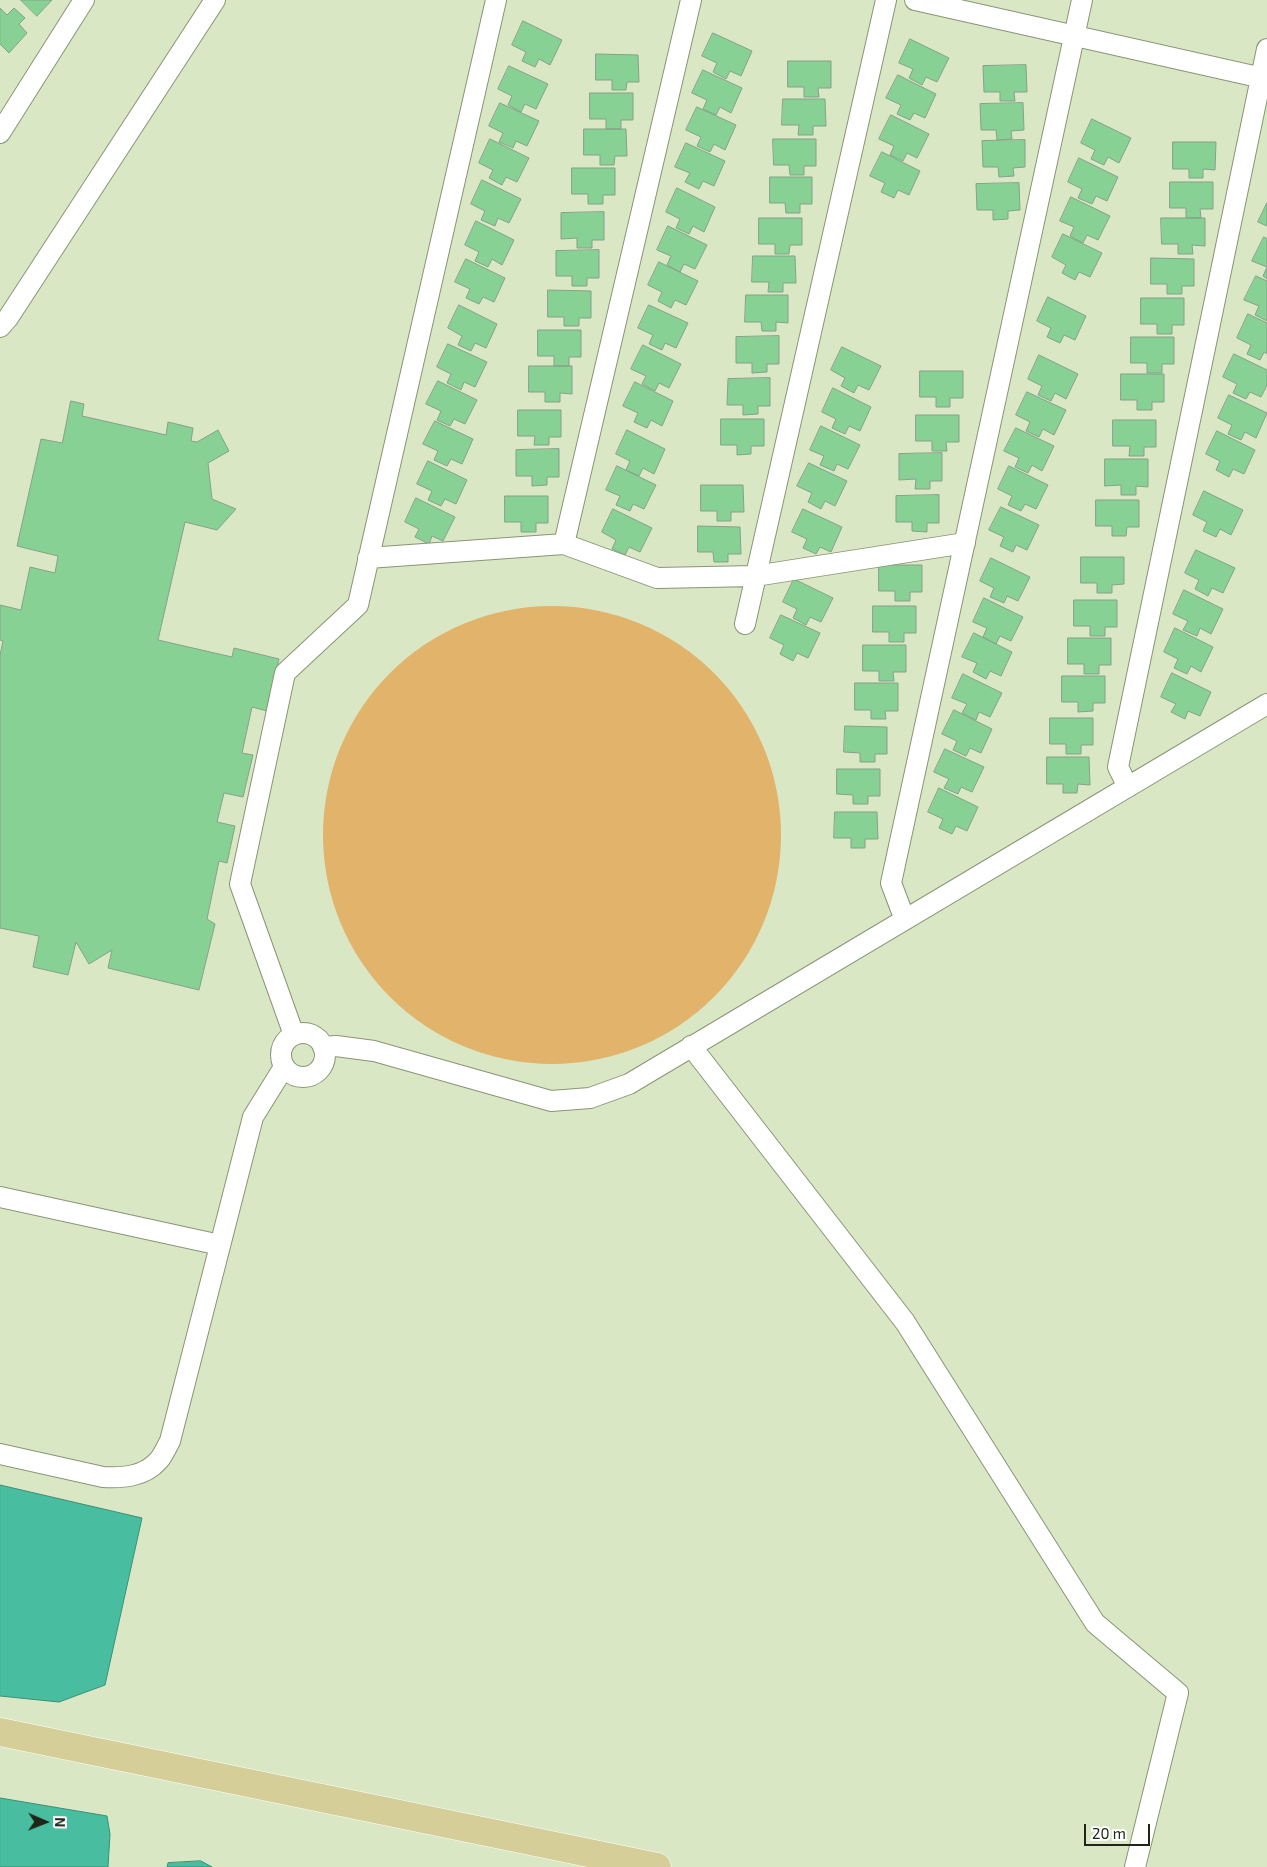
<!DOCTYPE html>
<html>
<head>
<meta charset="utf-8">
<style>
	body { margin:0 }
	#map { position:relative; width:1267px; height:1867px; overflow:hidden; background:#d9e7c5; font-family:"Exo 2",sans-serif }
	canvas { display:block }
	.north { position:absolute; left:20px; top:1797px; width:50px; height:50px; -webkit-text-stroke:4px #fff; paint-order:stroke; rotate:91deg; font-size:14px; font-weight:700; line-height:20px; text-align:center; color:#202519 }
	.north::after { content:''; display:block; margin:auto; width:18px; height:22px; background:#202519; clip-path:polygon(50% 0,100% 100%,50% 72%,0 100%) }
	.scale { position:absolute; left:1084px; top:1824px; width:66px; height:22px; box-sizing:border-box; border:2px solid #202519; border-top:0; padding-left:6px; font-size:15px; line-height:18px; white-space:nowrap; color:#202519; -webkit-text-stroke:4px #fff; paint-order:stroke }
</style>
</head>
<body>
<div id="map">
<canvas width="1267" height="1867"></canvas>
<div class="north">N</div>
<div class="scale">20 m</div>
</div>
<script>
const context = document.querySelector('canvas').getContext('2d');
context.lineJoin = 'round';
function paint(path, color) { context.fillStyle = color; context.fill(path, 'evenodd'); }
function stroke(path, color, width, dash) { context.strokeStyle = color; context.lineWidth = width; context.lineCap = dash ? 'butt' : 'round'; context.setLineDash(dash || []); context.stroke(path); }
const green = new Path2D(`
	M323 835a229 229 0 1 1 458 0a229 229 0 1 1-458 0Z`);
const water = new Path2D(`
	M0,1485l142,33 -37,167 -46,17 -59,-6z
	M0,1798l107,18 3,18 -2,33h-108z
	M201,1861l11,6h-45l1,-4z`);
const building = new Path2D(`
	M21,0h31l-15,16z
	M0,8l7,7 7,-7 11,10 -6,6 8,9 -18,20 -9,-9z
	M523,21l39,19 -12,25 -11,-6 -4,8 -13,-6 4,-9 -14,-7z
	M713,33l39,18 -11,25 -11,-5 -4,8 -13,-7 4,-9 -15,-7z
	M910,39l39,19 -12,24 -11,-5 -4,8 -13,-7 4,-9 -14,-6z
	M596,54l42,1 1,27h-12l-1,8h-14v-10h-16z
	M788,61h43v27h-13l1,9h-15v-10h-16z
	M1026,65l1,27h-13l1,9h-15v-9h-16l-1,-26z
	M509,66l39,18 -12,25 -11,-5 -4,8 -13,-7 4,-9 -14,-7z
	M703,70l39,18 -11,25 -11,-6 -4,8 -13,-6 4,-9 -15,-7z
	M898,75l38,19 -11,24 -11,-5 -4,7 -13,-6 4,-9 -15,-7z
	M590,93h43v27h-12v9h-15v-10h-16z
	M783,99h42l1,27h-13v9h-15l1,-10h-17z
	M500,103l39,18 -12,25 -11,-5 -3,7 -14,-6 4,-9 -14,-7z
	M1023,103l1,27 -13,1 1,8 -15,1 -1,-10h-15l-1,-26z
	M697,107l39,18 -11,25 -11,-6 -4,8 -13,-6 4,-9 -15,-7z
	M891,115l38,19 -12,24 -10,-5 -4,8 -13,-6 4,-9 -15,-7z
	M1092,119l39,19 -12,25 -11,-6 -4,8 -13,-6 4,-9 -14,-7z
	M584,129h42l1,27h-12l-1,9h-14v-10h-16z
	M490,139l39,19 -12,24 -11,-5 -4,8 -13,-7 4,-8 -14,-7z
	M773,139h43v27h-12v9h-14l-1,-10h-15z
	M1025,140v27l-12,1 1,8 -15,1 -1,-10h-15l-1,-26z
	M1173,142h43l-1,28 -12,-1v9h-14v-9h-16z
	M686,143l39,18 -11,25 -11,-5 -4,8 -14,-7 5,-9 -15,-6z
	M882,152l38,19 -11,24 -11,-5 -4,8 -13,-6 4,-9 -15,-7z
	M1079,158l39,19 -11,24 -11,-5 -4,8 -14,-6 4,-9 -14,-7z
	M572,168h43v27h-12v9h-15v-10h-16z
	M770,177h42v27h-12v9h-14l-1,-10h-15z
	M482,180l39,19 -12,24 -11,-5 -3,8 -14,-6 4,-9 -14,-7z
	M1170,182h43v27h-13l1,9h-15v-10h-16z
	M1019,183l1,27 -12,1v8l-15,1v-10h-16l-1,-26z
	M677,188l38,19 -11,25 -11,-6 -4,8 -13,-6 4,-9 -14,-7z
	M1071,197l39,19 -12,24 -11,-5 -4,8 -13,-7 4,-9 -14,-6z
	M1267,203v23l-9,-4z
	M604,212v28h-12v8h-15v-10l-16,1v-26z
	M759,218h43v27h-12l-1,9h-14v-10h-16z
	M1161,218h44v28l-13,-1 1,9h-15v-10h-16z
	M476,221l38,19 -12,25 -10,-6 -4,8 -13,-6 4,-9 -14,-7z
	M668,226l39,19 -12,24 -11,-5 -4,8 -13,-7 4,-9 -14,-6z
	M1063,234l39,19 -12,24 -11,-5 -4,8 -13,-7 4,-8 -14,-8z
	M1264,237l3,2v40l-4,-3 4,-9 -15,-6z
	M599,250v28h-12v8h-15v-10h-16v-25z
	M753,256h42l1,27h-13v9h-15l1,-10h-17z
	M1151,258l43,1v27h-12v8h-15v-10h-16z
	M466,259l39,19 -11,24 -11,-5 -4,7 -13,-6 4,-9 -15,-7z
	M659,262l39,19 -12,24 -11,-5 -4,8 -13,-7 4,-9 -14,-7z
	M1256,276l11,5v40l-12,-6 4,-9 -15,-6z
	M548,290l43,1v27h-12v8h-15v-9h-16z
	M746,295h42v28l-12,-1v9h-14l-1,-9h-16z
	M1048,297l38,19 -11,24 -11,-5 -4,8 -13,-6 4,-9 -14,-7z
	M1141,298h43v27h-12v9h-15v-10h-16z
	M459,305l38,19 -11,24 -11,-5 -4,8 -13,-6 4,-9 -14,-8z
	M649,305l39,18 -12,25 -11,-5 -3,7 -13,-6 4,-9 -15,-7z
	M1248,314l19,9v31l-3,-2 -4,8 -13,-6 4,-9 -14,-7z
	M538,330h43v27h-12v9h-15v-10h-16z
	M779,336v28h-12v8l-15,1v-10h-16v-26z
	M1131,337h43v27h-12v9h-15v-10h-16z
	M448,344l39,18 -12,25 -11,-5 -3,8 -14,-7 4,-9 -14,-7z
	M643,345l38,19 -12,24 -10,-5 -4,8 -13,-7 4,-8 -15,-7z
	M842,347l39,19 -12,24 -11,-5 -4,8 -13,-7 4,-8 -14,-8z
	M1234,354l33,16v15l-6,12 -11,-5 -4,7 -13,-6 4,-9 -14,-7z
	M1039,355l39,19 -12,25 -11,-6 -4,8 -13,-6 4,-9 -14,-7z
	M529,366h43v28l-12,-1v9h-15v-10h-16z
	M920,371h43v27h-13v9h-14v-10h-16z
	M1121,374h43v28h-12v8h-15v-10h-16z
	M770,378v28h-12v8l-15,1v-10h-16l1,-26z
	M438,381l39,19 -12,24 -11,-5 -4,7 -13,-6 4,-9 -15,-7z
	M635,382l38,19 -11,25 -11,-6 -4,8 -13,-6 4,-9 -15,-7z
	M833,388l38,19 -11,24 -11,-5 -4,8 -13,-6 4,-9 -14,-7z
	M1027,392l39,18 -12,25 -11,-6 -4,8 -13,-6 4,-9 -14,-7z
	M1229,395l38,18 -11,25 -11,-6 -4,8 -13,-6 4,-9 -14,-7z
	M71,401l13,3 -2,12 84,19 2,-13 25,6 -2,13 6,1 21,-12 11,21 -21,12 4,36 24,10 -19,21 -32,-8 -27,118 74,17 2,-9 45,11 -12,52 -15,-4 -10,46 11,2 -10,42 -19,-4 -7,29 18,4 -8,37 -8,-2 -12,58 8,5 -16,66 -91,-22 4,-18 -23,14 -13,-22 -8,33 -35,-8 6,-31 -39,-8v-273l3,-14 -3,-1v-35l21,5 9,-43 25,6 3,-17 -41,-10 24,-107 21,4z
	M518,410h43v27h-12v8h-15l1,-9h-17z
	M916,415h43v27h-13l1,9h-15v-10h-16z
	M721,419h43v27h-13v8l-14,1v-10h-16z
	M1113,420h43v27h-12v9h-15l1,-10h-17z
	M435,421l38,18 -11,25 -11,-5 -4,7 -13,-6 4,-9 -15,-7z
	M821,426l39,19 -12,24 -11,-5 -3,7 -14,-6 4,-9 -14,-6z
	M1016,428l38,18 -12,25 -10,-6 -4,8 -13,-6 4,-9 -15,-7z
	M627,430l38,19 -11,25 -11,-6 -4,8 -13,-6 4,-9 -14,-7z
	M1217,431l38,19 -11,24 -11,-5 -4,8 -13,-7 4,-9 -14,-7z
	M559,449v28h-12v8l-15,1v-10h-16v-26z
	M942,453v28h-12v8h-15l1,-10 -17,1v-26z
	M1105,459h43v28l-12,-1v9h-15v-10l-16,1z
	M428,461l39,19 -11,24 -11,-5 -4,7 -13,-6 4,-9 -15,-7z
	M809,463l38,18 -12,25 -10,-5 -4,8 -13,-7 4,-9 -15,-7z
	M617,466l39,19 -12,24 -11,-5 -3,7 -14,-6 4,-9 -14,-6z
	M1009,466l39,19 -12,24 -11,-5 -4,7 -13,-6 4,-9 -14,-7z
	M701,485h42l1,27h-13v9h-14v-10h-16z
	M1204,491l39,19 -12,25 -11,-6 -4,8 -13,-6 4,-9 -14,-7z
	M939,495v28h-12v9l-15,-1v-9h-16v-26z
	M505,496h43v27h-12v9h-15v-10h-16z
	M416,498l39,19 -12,24 -11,-5 -3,8 -14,-7 4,-8 -14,-7z
	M1096,500h43v27h-12l-1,9h-14v-10h-16z
	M1001,507l38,18 -12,25 -11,-5 -3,7 -13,-6 4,-9 -15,-7z
	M613,509l39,19 -12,24 -11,-5 -4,8 -13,-6 4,-9 -14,-8z
	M803,509l39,18 -11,25 -11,-5 -4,7 -13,-6 4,-9 -15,-7z
	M698,526l42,1 1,27h-13v8h-14l-1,-10h-15z
	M1196,550l39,18 -12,25 -11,-5 -4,8 -13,-7 4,-9 -14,-7z
	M1081,557h43v27l-12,1v8h-15v-10h-16z
	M991,558l39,19 -12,24 -11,-5 -3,7 -14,-6 4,-9 -14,-7z
	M879,565h43v27h-12v9h-15v-10h-16z
	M794,579l39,19 -12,24 -11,-5 -4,8 -13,-7 4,-9 -14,-7z
	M1184,590l39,19 -12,25 -11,-6 -3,8 -14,-6 5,-9 -15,-7z
	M984,598l39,19 -12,24 -11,-5 -4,8 -13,-7 4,-9 -14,-6z
	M1074,600h43v27h-12v9h-15v-10h-16z
	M873,606h43v27h-12v9h-15v-10h-16z
	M781,615l39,18 -12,25 -11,-5 -4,8 -13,-7 4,-9 -14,-7z
	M1175,628l38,19 -12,25 -10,-6 -4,8 -13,-6 4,-9 -14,-7z
	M974,633l38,19 -11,24 -11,-5 -4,8 -13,-7 4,-9 -15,-6z
	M1068,638h43v27h-12v9h-15v-10h-16z
	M863,645h43v27h-13l1,9h-15v-10h-16z
	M1172,673l39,19 -11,24 -12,-5 -3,8 -14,-7 5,-8 -15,-7z
	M963,674l39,19 -12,24 -11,-5 -3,8 -14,-7 5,-9 -15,-6z
	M1062,676h43v27h-12v8l-15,1v-10h-16z
	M855,683h43v28h-13l1,8h-15v-9h-16z
	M954,710l38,19 -11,24 -11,-5 -4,8 -13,-6 4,-9 -15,-7z
	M1050,718h43v27h-12v9h-15v-10h-16z
	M845,726l42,1v27h-12v8h-15v-9l-16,-1z
	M945,749l39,18 -12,25 -11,-5 -3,7 -14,-6 5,-9 -15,-7z
	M1047,757h42l1,28 -12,-1 -1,9h-14v-9h-16z
	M837,769h43v27h-12v8h-15v-9l-16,-1z
	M939,788l39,19 -11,24 -11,-5 -4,8 -13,-6 4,-9 -15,-7z
	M835,812h42l1,27h-13v9h-14v-10h-17z`);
const street = new Path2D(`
	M915,0l352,79
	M0,133l84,-133
	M0,327l8,-9 207,-318
	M564,544l127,-544
	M368,558l196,-14 93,34 98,-2 210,-33
	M745,624l141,-624
	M1128,787l-10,-20 149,-718
	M905,920l-14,-37 191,-883
	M281 1055a22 22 0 1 1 44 0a22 22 0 1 1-44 0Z
	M294,1035l-54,-151 45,-211 73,-68 138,-605
	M691,1046l214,276 190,301 83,70 -43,174
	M323,1047l13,-1 38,5 177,50 39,-3 39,-14 638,-380
	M0,1197l220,48
	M0,1454l103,23c19,1 41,0 55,-16 5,-5 8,-13 12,-20l83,-324 31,-50`);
const primary = new Path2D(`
	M0,1732l657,135`);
paint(green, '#e1b36b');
paint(water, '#48bd9f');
stroke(water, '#3c8f77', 1);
paint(building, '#87d194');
stroke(building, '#85a189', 1);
stroke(street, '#899576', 22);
stroke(primary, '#fff', 29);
stroke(street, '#fff', 20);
stroke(primary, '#d6ce98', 28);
</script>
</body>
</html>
